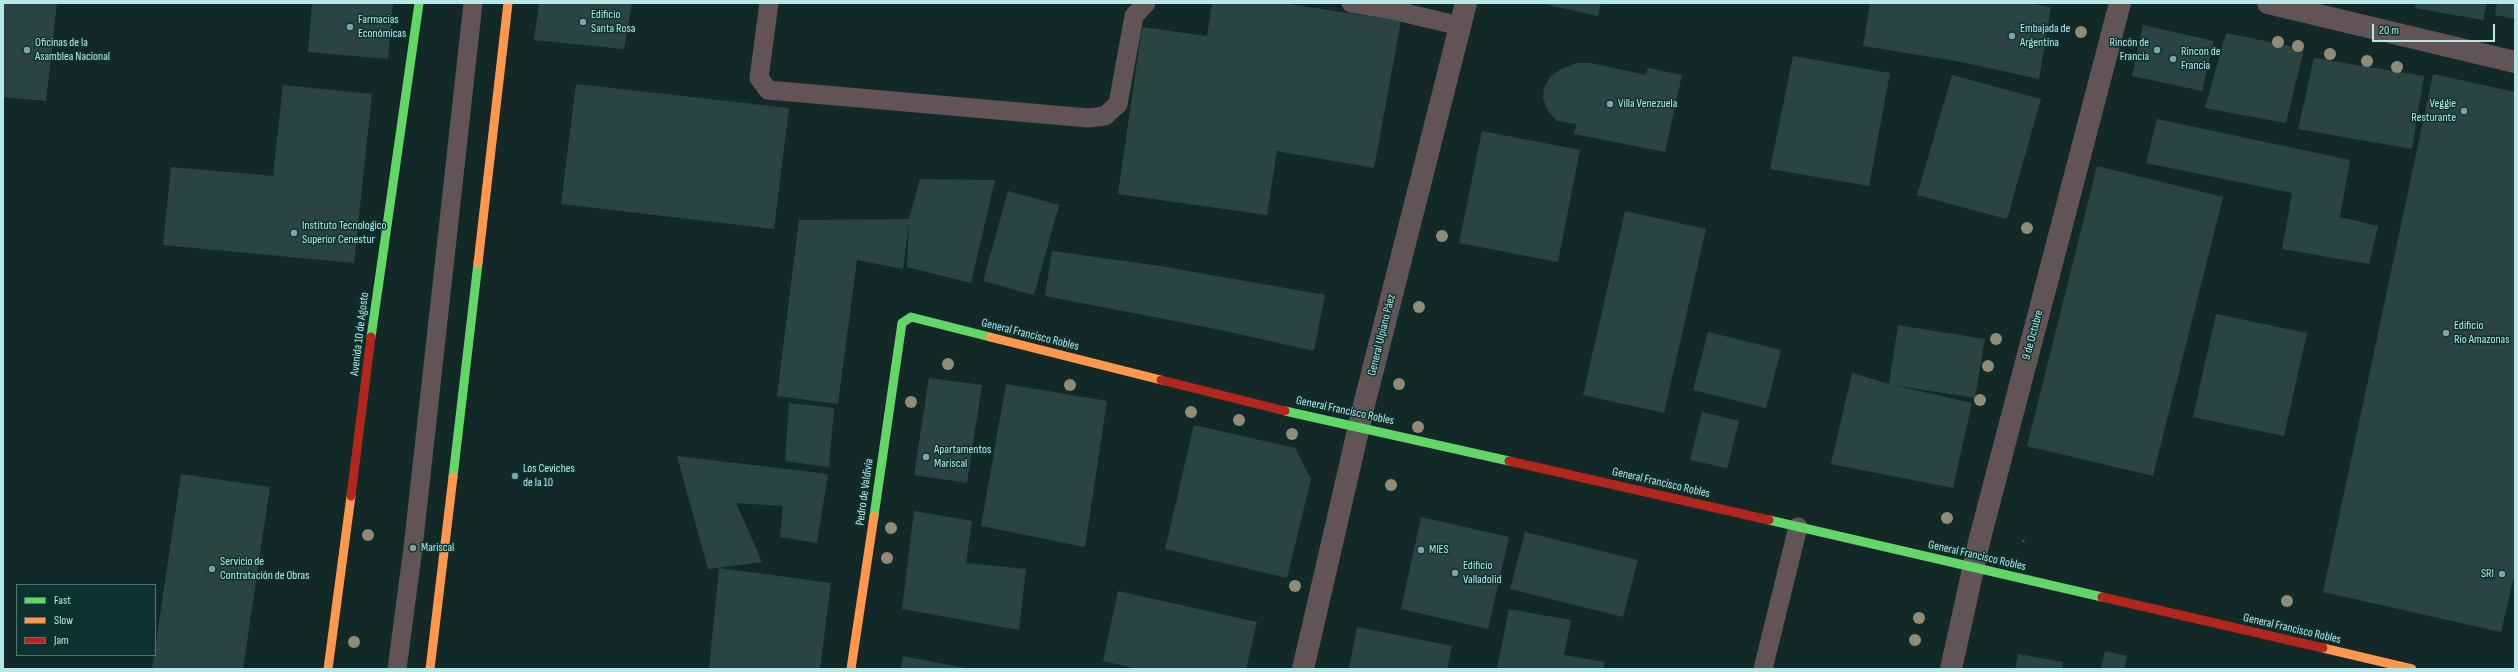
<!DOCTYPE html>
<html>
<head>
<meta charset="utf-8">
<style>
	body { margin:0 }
	#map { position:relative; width:2518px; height:672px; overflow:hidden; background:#132928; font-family:"Sofia Sans Condensed",sans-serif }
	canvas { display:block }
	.frame { position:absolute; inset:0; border:4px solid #b5e8e6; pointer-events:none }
	.legend { position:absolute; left:16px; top:584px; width:140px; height:72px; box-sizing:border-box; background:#0b3130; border:1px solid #4f7a79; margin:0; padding:5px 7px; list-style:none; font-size:12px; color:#b5e8e6 }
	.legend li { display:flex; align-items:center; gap:8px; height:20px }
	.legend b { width:20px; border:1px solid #4f7a79 }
	.scale { position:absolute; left:2372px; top:24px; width:123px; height:18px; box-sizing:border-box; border:2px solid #b5e8e6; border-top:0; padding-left:5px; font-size:12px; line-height:14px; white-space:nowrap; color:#b5e8e6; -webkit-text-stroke:3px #0b3130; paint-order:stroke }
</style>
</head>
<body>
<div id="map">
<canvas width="2518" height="672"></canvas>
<div class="frame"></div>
<ul class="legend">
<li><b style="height:5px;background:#63d668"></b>Fast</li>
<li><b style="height:5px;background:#ff974d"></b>Slow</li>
<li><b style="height:5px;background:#b3261e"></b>Jam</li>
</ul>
<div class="scale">20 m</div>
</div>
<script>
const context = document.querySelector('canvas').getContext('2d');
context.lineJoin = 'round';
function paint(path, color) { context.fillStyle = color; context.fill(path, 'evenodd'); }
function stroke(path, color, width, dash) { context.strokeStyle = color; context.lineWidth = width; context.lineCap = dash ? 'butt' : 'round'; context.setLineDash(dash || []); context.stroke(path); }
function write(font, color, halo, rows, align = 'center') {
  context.font = font + ' "Sofia Sans Condensed",sans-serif'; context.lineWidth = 3; context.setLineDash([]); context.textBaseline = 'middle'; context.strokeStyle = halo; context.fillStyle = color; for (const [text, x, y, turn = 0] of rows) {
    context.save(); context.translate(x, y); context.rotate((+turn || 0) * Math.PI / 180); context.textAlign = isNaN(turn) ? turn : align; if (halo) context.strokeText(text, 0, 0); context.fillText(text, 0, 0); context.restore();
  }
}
const building = new Path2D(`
	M3,3h54l-11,98 -43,-4z
	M312,3h81l-5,56 -80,-7z
	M539,3h93l-8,46 -90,-9z
	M1212,3h70l119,18 -27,147 -97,-17 -10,64 -149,-21 24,-167 65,9z
	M1540,3h61l-3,13z
	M1870,3h156l25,4 -12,72 -83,-18 -93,-15z
	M2416,3h71l-4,17 -68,-12z
	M2497,3h18v16l-20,-4z
	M2143,25l71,16 -12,50 -70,-15z
	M2226,33l78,16 -18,74 -81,-15z
	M1793,56l97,17 -21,113 -99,-17z
	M2314,58l110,18 -12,73 -114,-20z
	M1576,63h15l55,12 2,-7 34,7 -17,77 -91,-18 2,-10 -19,-3 -9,-10 -5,-13 1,-10 6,-11 11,-8z
	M2433,74l82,18v481l-14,59 -178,-40z
	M1952,75l89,24 -34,120 -90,-24z
	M576,84l213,24 -15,121 -213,-25z
	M283,85l89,9 -18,169 -191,-18 8,-78 102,9z
	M2157,119l193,41 -10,57 38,9 -9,38 -87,-15 10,-56 -146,-30z
	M1482,131l98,19 -22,112 -99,-19z
	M2097,166l126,31 -70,279 -126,-30z
	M920,179l75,1 -24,103 -64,-16 2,-45 -6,47 -46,-9 -19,144 -61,-8 22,-176 110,-1z
	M1008,191l51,14 -25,90 -51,-14z
	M1625,211l81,18 -42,184 -81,-18z
	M1052,251l108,15 165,29 -11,56 -93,-21 -176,-34z
	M2216,314l91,19 -23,103 -91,-19z
	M1898,325l87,14 -10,59 -82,-13 79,18 -19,85 -122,-24 21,-91 37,11z
	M1708,332l73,18 -15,58 -73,-18z
	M929,378l53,7 -15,98 -53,-8z
	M1006,384l101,17 -22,146 -104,-21z
	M789,403l45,5 -5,59 -44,-6z
	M1702,412l37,9 -12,47 -37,-8z
	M1194,425l101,23 16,31 -24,99 -122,-29z
	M677,456l151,18 -11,69 -37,-6 3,-31 -47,-3 26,59 -54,7z
	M181,474l89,13 -27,182h-91z
	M914,511l58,10 -6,42 60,6 -7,61 -117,-21z
	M1421,517l88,20 -21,92 -87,-20z
	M1525,532l113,28 -15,57 -113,-28z
	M719,568l112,15 -11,86h-111z
	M1118,591l139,31 -11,47h-108l-35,-8z
	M1509,609l62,11 -7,35 41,7 -2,7h-106z
	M1357,627l95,19 -5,23h-98z
	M2105,651l22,5 -3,13h-23z
	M2018,654l45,8 -1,7h-47z
	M903,656l62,12v1h-64z`);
const path = new Path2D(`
	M2023,542l1,-2`);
const lane = new Path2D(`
	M769,3l-10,75 9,12 320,28 17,-2 13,-12 16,-88 12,-13
	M1351,3l46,8 63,15
	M397,669l16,-121 60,-545
	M1763,669l35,-142`);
const street = new Path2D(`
	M2268,3l247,59
	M1303,669l60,-260 103,-406
	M1951,669l28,-127 141,-539`);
const fast = new Path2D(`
	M371,337l48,-334
	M1285,411l224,50
	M453,477l25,-214
	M874,516l28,-193 9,-6 79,20
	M1769,520l333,77`);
const slow = new Path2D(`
	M478,263l30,-260
	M990,337l171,43
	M2323,648l89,21
	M328,669l23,-173
	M430,669l23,-192
	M851,669l23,-153`);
const jam = new Path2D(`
	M1161,380l124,31
	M1509,461l260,59
	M351,496l20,-159
	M2102,597l221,51`);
const trees = [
	[2081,32],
	[2278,42],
	[2298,46],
	[2330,54],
	[2367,61],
	[2397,67],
	[2027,228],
	[1442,236],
	[1419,307],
	[1996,339],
	[948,364],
	[1988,366],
	[1399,384],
	[1070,385],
	[1980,400],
	[911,402],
	[1191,412],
	[1239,420],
	[1418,427],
	[1292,434],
	[1391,485],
	[1947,518],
	[891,528],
	[368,535],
	[887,558],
	[1295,586],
	[2287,601],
	[1919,618],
	[1915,640],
	[354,642]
];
const markers = [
	[583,22,4,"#7ca5a4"],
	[350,27,4,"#7ca5a4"],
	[2012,36,4,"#7ca5a4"],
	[27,50,4,"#7ca5a4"],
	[2157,50,4,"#7ca5a4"],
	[2173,59,4,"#7ca5a4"],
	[1610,104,4,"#7ca5a4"],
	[2464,111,4,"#7ca5a4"],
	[294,233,4,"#7ca5a4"],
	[2446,333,4,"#7ca5a4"],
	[926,457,4,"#7ca5a4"],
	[515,476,4,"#7ca5a4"],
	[413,548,4,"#7ca5a4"],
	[1421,550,4,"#7ca5a4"],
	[212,569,4,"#7ca5a4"],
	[1455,573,4,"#7ca5a4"],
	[2502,574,4,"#7ca5a4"]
];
const poiNames = [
	["Edificio",591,15],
	["Santa Rosa",591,29],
	["Farmacias",358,20],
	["Económicas",358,34],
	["Embajada de",2020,29],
	["Argentina",2020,43],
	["Oficinas de la",35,43],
	["Asamblea Nacional",35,57],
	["Rincón de",2149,43,"right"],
	["Francia",2149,57,"right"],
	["Rincon de",2181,52],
	["Francia",2181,66],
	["Villa Venezuela",1618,104],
	["Veggie",2456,104,"right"],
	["Resturante",2456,118,"right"],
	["Instituto Tecnologico",302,226],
	["Superior Cenestur",302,240],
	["Edificio",2454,326],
	["Rio Amazonas",2454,340],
	["Apartamentos",934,450],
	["Mariscal",934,464],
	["Los Ceviches",523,469],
	["de la 10",523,483],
	["Mariscal",421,548],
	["MIES",1429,550],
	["Servicio de",220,562],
	["Contratación de Obras",220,576],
	["Edificio",1463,566],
	["Valladolid",1463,580],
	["SRI",2494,574,"right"]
];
const streetNames = [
	["Avenida 10 de Agosto",360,334,-83],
	["General Francisco Robles",1030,335,14],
	["General Ulpiano Páez",1382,335,-76],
	["9 de Octubre",2033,335,-75],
	["General Francisco Robles",1345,411,12],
	["General Francisco Robles",1661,483,13],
	["Pedro de Valdivia",865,492,-82],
	["General Francisco Robles",1977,556,13],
	["General Francisco Robles",2292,629,13]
];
paint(building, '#2c4441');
stroke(path, '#595758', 2.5, [2, 3]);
stroke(lane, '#625456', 19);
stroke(street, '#625456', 22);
stroke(fast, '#63d668', 9);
stroke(slow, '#ff974d', 9);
stroke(jam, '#b3261e', 9);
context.fillStyle = '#928b76';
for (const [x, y] of trees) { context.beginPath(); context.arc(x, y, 6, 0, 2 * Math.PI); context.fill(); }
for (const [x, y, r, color] of markers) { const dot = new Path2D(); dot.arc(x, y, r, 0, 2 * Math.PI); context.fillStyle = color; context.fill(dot); stroke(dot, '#0b3130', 1.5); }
write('12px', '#b5e8e6', '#0b3130', poiNames, 'left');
write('12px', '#b5e8e6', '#0b3130', streetNames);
</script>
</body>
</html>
